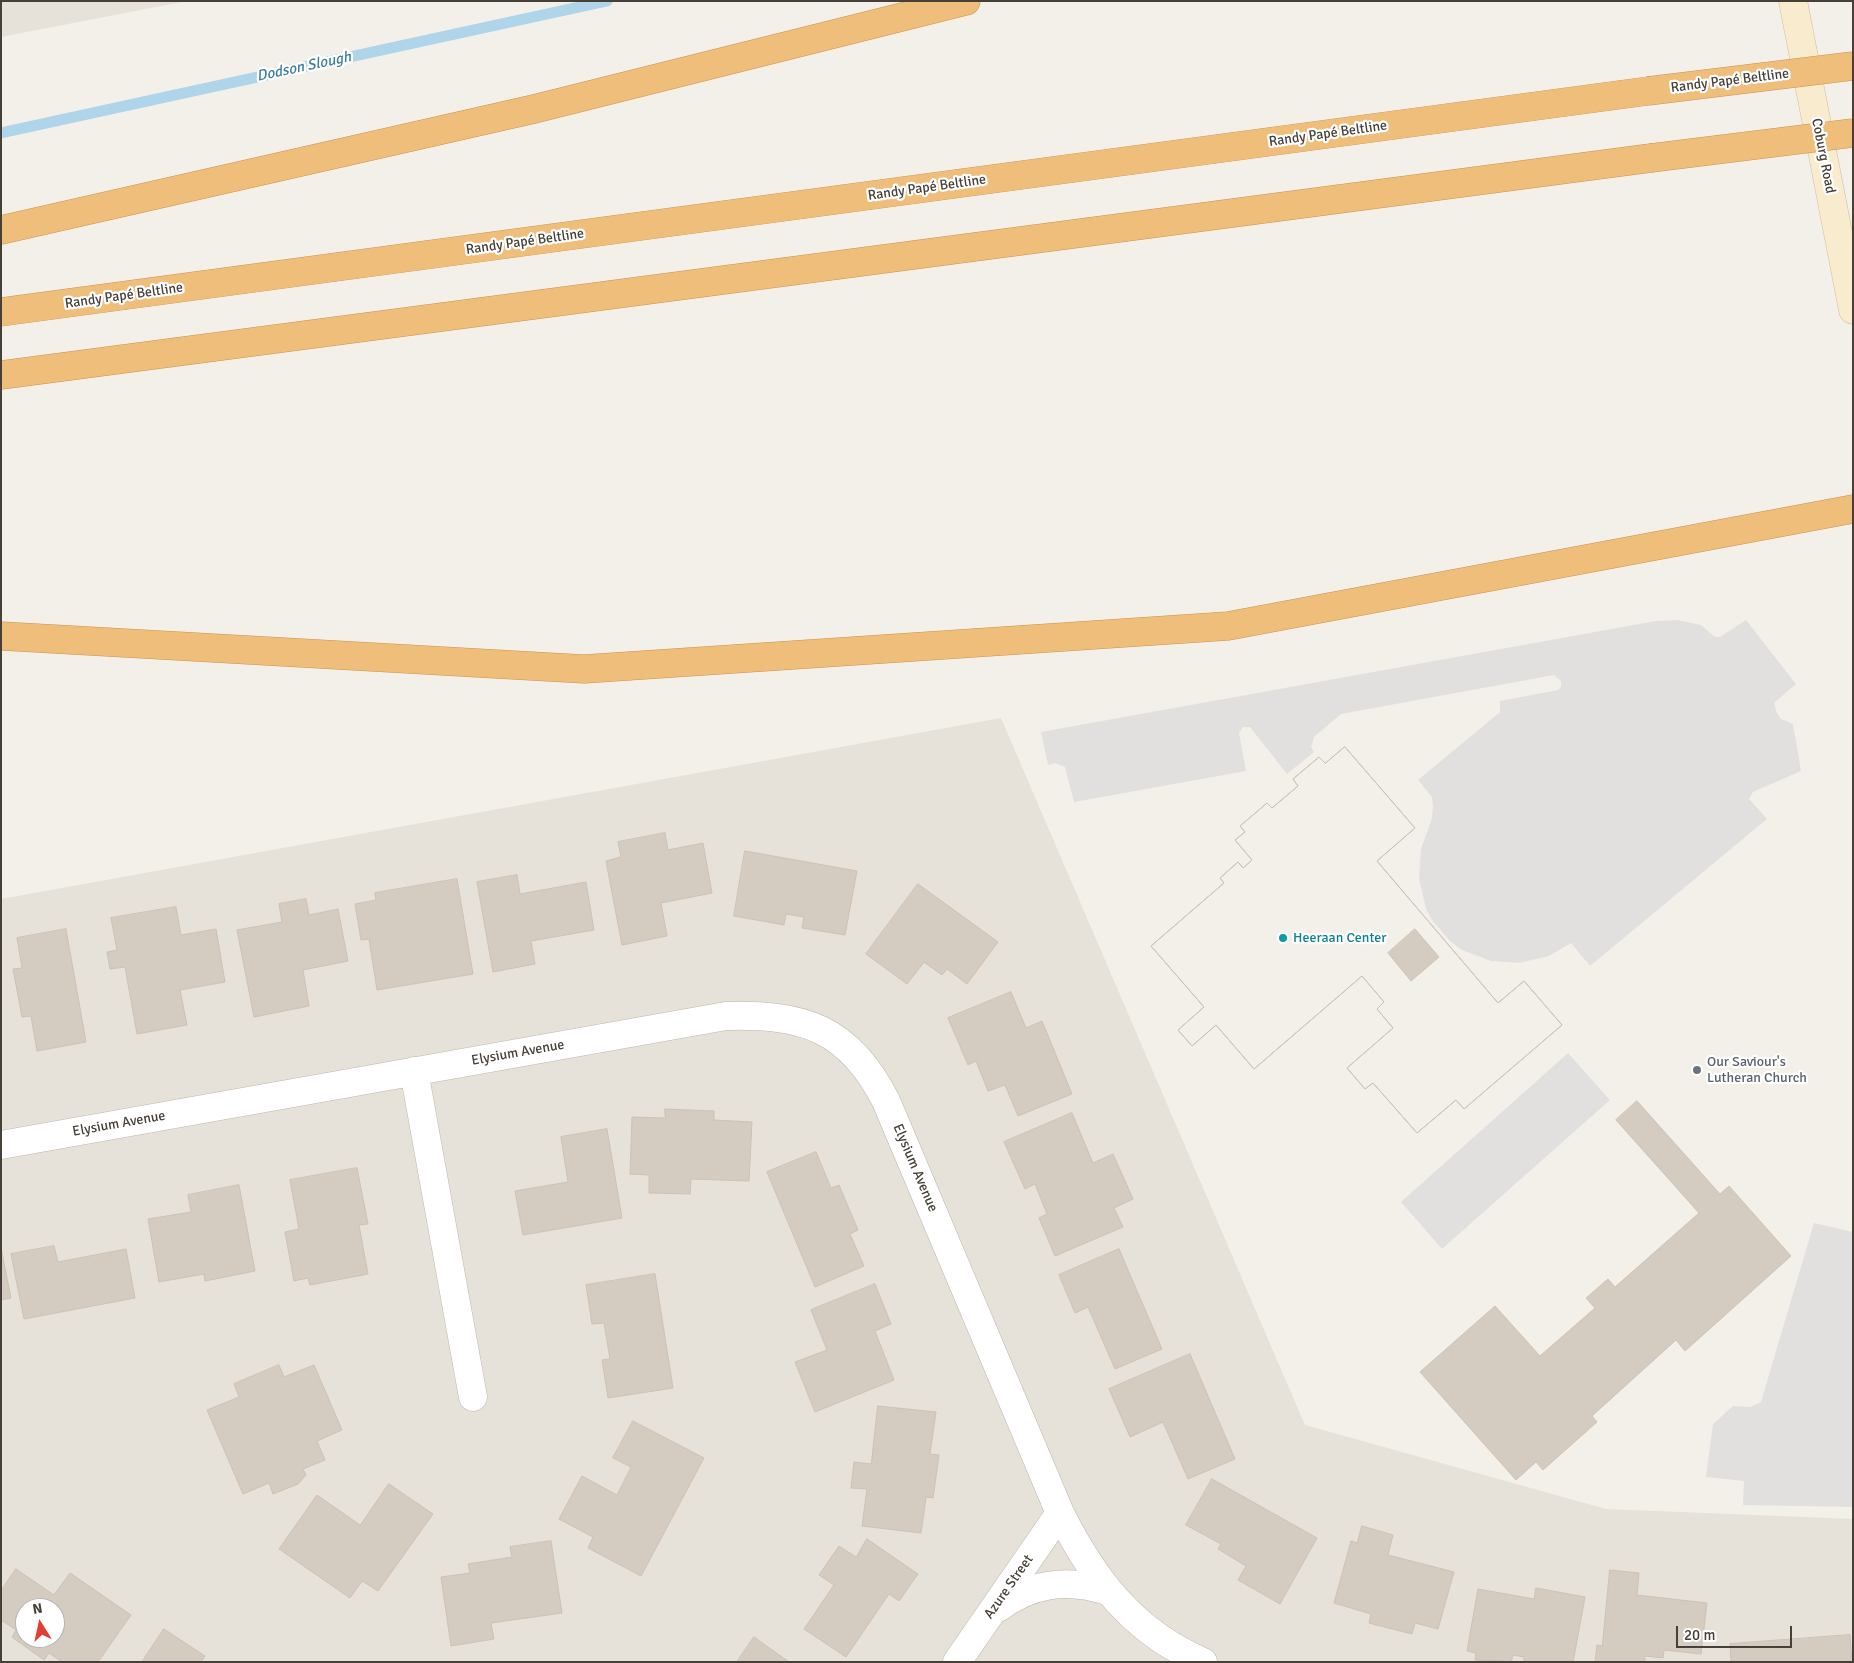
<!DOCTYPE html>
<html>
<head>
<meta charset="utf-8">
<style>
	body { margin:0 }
	#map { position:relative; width:1854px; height:1663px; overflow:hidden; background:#f3f0ea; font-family:Signika,sans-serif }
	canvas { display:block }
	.frame { position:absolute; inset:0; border:2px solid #464039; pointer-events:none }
	.north { position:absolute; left:15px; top:1598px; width:50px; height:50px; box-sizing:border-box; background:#fff; border:1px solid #b5b3b0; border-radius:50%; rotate:350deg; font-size:14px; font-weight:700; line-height:20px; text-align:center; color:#464039 }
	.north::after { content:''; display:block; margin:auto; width:18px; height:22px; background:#e23e32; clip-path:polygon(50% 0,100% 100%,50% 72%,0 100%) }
	.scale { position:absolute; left:1676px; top:1626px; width:116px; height:22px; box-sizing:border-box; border:2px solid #464039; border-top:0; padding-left:6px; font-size:15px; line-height:18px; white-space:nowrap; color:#464039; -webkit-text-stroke:4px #fff; paint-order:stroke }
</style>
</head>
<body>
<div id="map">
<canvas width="1854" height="1663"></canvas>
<div class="frame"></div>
<div class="north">N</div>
<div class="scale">20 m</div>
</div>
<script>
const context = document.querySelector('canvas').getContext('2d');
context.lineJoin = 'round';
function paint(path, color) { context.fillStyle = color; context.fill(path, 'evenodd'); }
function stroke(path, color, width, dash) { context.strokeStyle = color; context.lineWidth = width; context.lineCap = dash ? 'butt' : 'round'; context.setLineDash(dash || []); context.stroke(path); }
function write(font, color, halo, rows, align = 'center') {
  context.font = font + ' Signika,sans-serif'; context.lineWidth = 4.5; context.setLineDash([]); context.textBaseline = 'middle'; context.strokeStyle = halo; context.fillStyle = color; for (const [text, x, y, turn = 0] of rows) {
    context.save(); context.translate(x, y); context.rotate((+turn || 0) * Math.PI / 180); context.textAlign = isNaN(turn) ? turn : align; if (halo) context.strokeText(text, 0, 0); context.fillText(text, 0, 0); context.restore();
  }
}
const residential = new Path2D(`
	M1,1h186l-186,36z
	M1001,718l304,707 301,84 247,10v143h-1852v-763zM25,1608h30v30h-30z`);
const parking = new Path2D(`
	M1677,620l24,5 14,12h5l26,-17 50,64 -22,19 3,10 4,6 12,5 8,47 -48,21 -4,7 18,20 -177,147 -19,-23 -22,13 -30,7 -28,-2 -29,-11 -12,-9 -18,-21 -6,-11 -7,-31 2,-29 11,-31 1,-11 -1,-10 -14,-17 82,-68v-11l58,-11 3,-3v-6l-7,-6 -213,39 -27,23 -3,10 3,5 -27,22 -37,-47h-7l-4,6 7,38 -172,31 -9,-35 -10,-4 -7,2 -7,-33 615,-111z
	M1568,1053l42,47 -168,149 -41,-47z
	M1814,1223l39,9v275l-110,-2 1,-24 -38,-4 7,-53 20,-18 17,1 11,-5z`);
const stream = new Path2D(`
	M1,133l606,-132`);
const building = new Path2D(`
	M1345,747l70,81 -38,33 121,142 26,-22 38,44 -98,84 -8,-9 -39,33 -44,-50 -8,6 -18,-21 46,-40 -16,-19 7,-7 -22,-26 -108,93 -38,-44 -24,21 -14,-16 26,-23 -53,-61 73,-63 -4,-5 18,-16 5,6 9,-8 -17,-20 10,-8 -5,-6 27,-23 5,5 26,-22 -5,-7 26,-22 6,6zM1415,929l24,28 -28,24 -23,-28z
	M1345,747l70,81 -38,33 121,142 26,-22 38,44 -98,84 -8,-9 -39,33 -44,-50 -8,6 -18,-21 46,-40 -16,-19 7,-7 -22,-26 -108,93 -38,-44 -24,21 -14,-16 26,-23 -53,-61 73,-63 -4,-5 18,-16 5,6 9,-8 -17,-20 10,-8 -5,-6 27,-23 5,5 26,-22 -5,-7 26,-22 6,6z
	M665,833l3,17 35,-7 9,50 -51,10 6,33 -45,9 -16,-84 15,-4 -3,-15z
	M745,851l112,20 -12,64 -43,-7 2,-11 -18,-3 -2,11 -50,-9z
	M517,875l3,19 66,-12 8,48 -63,11 4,23 -42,8 -16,-90z
	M457,879l16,95 -96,16 -8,-51 -8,1 -6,-36 21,-4 -1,-7z
	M918,884l80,58 -31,42 -20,-15 -5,6 -18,-13 -17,22 -41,-30z
	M306,899l3,16 29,-6 10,52 -45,9 6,36 -55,11 -17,-87 45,-8 -3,-18z
	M176,907l5,28 35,-6 9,53 -45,8 7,35 -50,9 -12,-67 -15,2 -3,-17 10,-2 -6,-32z
	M66,929l20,113 -49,9 -6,-35 -9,1 -9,-48 9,-1 -5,-30z
	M1011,992l15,36 16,-7 30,73 -54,22 -13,-31 -17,6 -12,-30 -8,4 -20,-47z
	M1637,1101l83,93 9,-8 62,70 -106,95 -9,-11 -84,76 5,6 -54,48 -7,-8 -20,18 -96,-108 75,-66 45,50 55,-48 -9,-10 22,-19 7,8 84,-74 -83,-93z
	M665,1109l49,2v9l38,2 -3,59 -58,-2 -1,15 -41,-1v-18l-19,-1 2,-57 33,1z
	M1072,1113l21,50 20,-9 20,45 -19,9 9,19 -68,29 -16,-38 8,-4 -12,-30 -10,5 -21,-47z
	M607,1129l15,89 -99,17 -8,-44 53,-9 -7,-45z
	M816,1152l15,36 8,-3 19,45 -8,4 14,32 -49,21 -48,-115z
	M357,1168l11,56 -9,1 9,49 -58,11 -2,-7 -14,3 -9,-49 14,-3 -9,-49z
	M239,1185l16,86 -50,10 -1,-7 -45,8 -11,-63 43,-7 -3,-17z
	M54,1246l4,16 68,-13 9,49 -111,21 -13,-65z
	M1,1248l10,50 -10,2z
	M1119,1249l43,100 -47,20 -27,-62 -13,6 -16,-38z
	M655,1274l18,114 -65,10 -6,-38 8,-1 -6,-36 -12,1 -6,-39z
	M875,1284l16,40 -16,7 19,49 -79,32 -20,-50 32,-12 -16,-40z
	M1190,1354l45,105 -47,20 -25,-57 -33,15 -21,-48z
	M279,1365l5,12 30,-12 28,65 -25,11 8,19 -22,9 3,6 -8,9 -25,10 -4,-11 -26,11 -36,-84 32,-13 -5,-13z
	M878,1406l58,6 -6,42 9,1 -6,43 -7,-1 -5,36 -59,-7 5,-37 -16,-1 3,-26 17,2z
	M633,1421l71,37 -63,118 -53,-28 5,-11 -34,-18 23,-43 35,19 14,-28 -18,-9z
	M1212,1479l105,59 -37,66 -42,-24 8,-14 -28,-17 3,-5 -35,-19z
	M389,1484l44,30 -55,77 -16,-10 -12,17 -71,-49 38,-54 43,30z
	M1362,1526l31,9 -5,20 66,17 -16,57 -23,-6 -3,11 -43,-11 2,-9 -37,-11 17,-62 6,2z
	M867,1539l51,35 -19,27 -10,-7 -43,63 -42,-28 30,-44 -15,-10 20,-29 17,11z
	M551,1541l11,72 -71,10 3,16 -43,7 -10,-69 29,-4 -2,-9 44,-7 -2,-10z
	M16,1569l38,26 16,-22 61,42 -33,47h-36l-13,-9 -5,7 -32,-23 4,-7 -15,-10v-29zM25,1608h30v30h-30z
	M1610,1570l29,3 -2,22 70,8 -6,51 -37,-4 -1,8 -18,-2v6h-50l2,-17 5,1z
	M1536,1588l49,9 -12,65h-49v-5l-11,-2 -2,7 -36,-2 1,-7 -9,-2 11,-62 56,10z
	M164,1629l41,27 -4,6h-59z
	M1850,1635l2,27h-121l-1,-18z
	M754,1637l35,25h-52z`);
const street = new Path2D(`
	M414,1071l59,326
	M1,1145l725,-129c78,-2 123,12 160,85l174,412c33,66 73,119 143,149
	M998,1608c34,-25 69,-30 109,-17
	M957,1662l103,-149`);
const secondary = new Path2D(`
	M1793,1l60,309`);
const highway = new Path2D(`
	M1,230l533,-121 432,-108
	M1,312l1647,-221
	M1,375l1650,-217
	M1,636l583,33 644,-43 625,-117`);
const highwayBridge = new Path2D(`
	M1648,91l205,-25
	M1651,158l202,-25`);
const markers = [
	[1283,938,5,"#0f9aa8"],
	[1697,1070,5,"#6b7280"]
];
const streetNames = [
	["Randy Papé Beltline",1730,81,-7],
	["Randy Papé Beltline",1328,134,-8],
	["Coburg Road",1823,156,79],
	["Randy Papé Beltline",927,188,-8],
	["Randy Papé Beltline",525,242,-8],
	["Randy Papé Beltline",124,296,-8],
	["Elysium Avenue",518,1053,-10],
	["Elysium Avenue",119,1124,-10],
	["Elysium Avenue",915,1168,67],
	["Azure Street",1009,1587,-55]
];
const cultureNames = [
	["Heeraan Center",1293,938]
];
const worshipNames = [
	["Our Saviour's",1707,1062],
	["Lutheran Church",1707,1078]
];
const waterNames = [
	["Dodson Slough",304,67,-12]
];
paint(residential, '#e6e1d9');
paint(parking, '#e2e0de');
stroke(stream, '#aed5e9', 11);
paint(building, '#d4cbc1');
stroke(building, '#cec2b5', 1);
stroke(street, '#beb6ae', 29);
stroke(secondary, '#cdbd9f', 29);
stroke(highway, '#cc924b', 29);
stroke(street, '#fff', 28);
stroke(secondary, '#f9ebce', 28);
stroke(highway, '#eebe7a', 28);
stroke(highwayBridge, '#cc924b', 29, []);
stroke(highwayBridge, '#eebe7a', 28);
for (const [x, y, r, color] of markers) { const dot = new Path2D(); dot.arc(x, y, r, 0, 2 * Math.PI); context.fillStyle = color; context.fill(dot); stroke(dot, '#fff', 2); }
write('14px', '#464039', '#fff', streetNames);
write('14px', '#0d838f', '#fff', cultureNames, 'left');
write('14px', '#5b616d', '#fff', worshipNames, 'left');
write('italic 15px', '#3c7da0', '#fff', waterNames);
</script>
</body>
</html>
